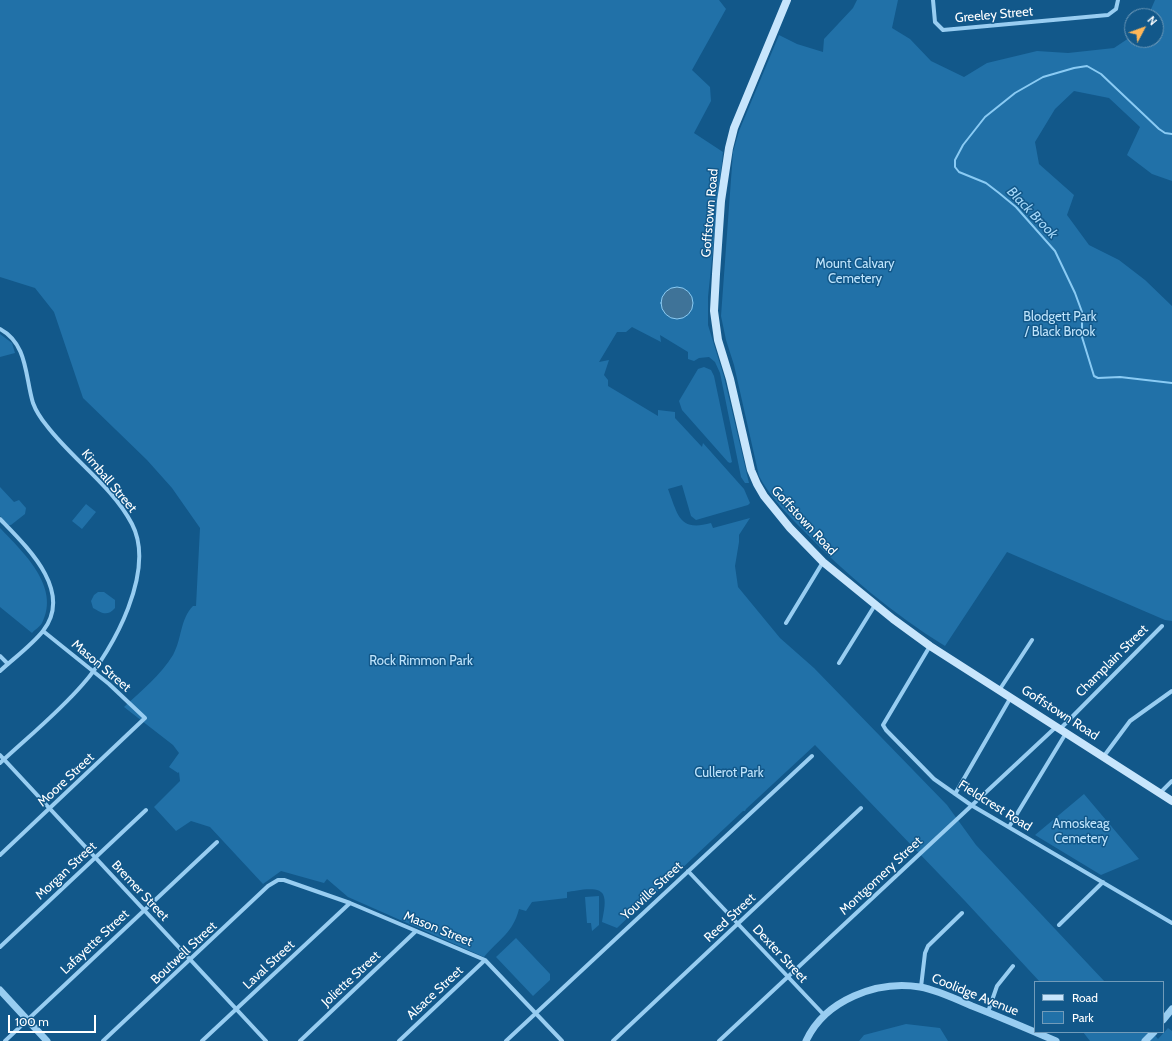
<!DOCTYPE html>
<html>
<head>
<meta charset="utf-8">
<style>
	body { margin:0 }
	#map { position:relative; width:1172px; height:1041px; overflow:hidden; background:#12588a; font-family:Cabin,sans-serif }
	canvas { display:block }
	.legend { position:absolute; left:1034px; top:981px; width:130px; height:52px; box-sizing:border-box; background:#12588a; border:1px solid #719bb9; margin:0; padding:5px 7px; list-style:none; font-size:12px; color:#fff }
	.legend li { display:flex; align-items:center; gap:8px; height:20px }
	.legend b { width:20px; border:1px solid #719bb9 }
	.north { position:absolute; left:1124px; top:8px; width:40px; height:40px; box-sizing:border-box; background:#12588a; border:1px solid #719bb9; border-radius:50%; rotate:49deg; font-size:11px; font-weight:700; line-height:16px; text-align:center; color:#fff }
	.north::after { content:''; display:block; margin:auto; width:14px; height:18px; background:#ffb758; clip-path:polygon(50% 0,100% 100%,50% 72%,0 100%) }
	.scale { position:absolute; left:8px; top:1015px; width:88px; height:18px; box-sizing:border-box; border:2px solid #fff; border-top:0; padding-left:5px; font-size:12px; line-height:14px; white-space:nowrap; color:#fff; -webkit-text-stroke:3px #12588a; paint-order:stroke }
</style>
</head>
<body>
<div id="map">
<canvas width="1172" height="1041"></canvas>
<ul class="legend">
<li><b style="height:5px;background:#c7e5fc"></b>Road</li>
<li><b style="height:11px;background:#2171a8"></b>Park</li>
</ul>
<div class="north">N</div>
<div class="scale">100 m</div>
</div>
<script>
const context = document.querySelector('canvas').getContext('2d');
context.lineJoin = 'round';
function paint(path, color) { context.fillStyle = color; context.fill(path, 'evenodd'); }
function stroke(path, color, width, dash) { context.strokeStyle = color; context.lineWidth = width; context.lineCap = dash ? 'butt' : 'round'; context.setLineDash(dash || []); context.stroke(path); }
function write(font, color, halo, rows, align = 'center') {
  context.font = font + ' Cabin,sans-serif'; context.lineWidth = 3; context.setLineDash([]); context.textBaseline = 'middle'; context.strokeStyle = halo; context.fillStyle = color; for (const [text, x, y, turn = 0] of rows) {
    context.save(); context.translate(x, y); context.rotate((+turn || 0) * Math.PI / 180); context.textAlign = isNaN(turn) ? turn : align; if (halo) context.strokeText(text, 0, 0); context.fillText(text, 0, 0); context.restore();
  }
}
const green = new Path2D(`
	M0,0h719l7,9 -34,61 18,17 1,14 -17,32 29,19 -15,145v28l16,52 25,106h-4l-4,-6 -21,-104 -5,-11 -6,-5 -10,1 -5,3 -6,-2v-7l-28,-17 1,7 -29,-15 -6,5h-9l-18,30 10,-2 -5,15 4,5v6l50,30v-6l17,2v6l27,29 1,-4 41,46 6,14 -2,2 -52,15 -5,-4 -9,-31 -14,4c10,26 11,43 43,34l2,5 37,-10 -11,17v7l-4,24 3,21 42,51 34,30 133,137 29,40 129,137h-65l-75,-81 -150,-156 -69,64 -1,2h-2l-97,91h-11l4,5 -22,21 -15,-6c1,-7 4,-18 2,-25 -2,-13 -28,-6 -37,-5v6l-35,4 -6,9 -7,-2c-6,24 -20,30 -35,48l-136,-60 -21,-18 -3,4 -43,-12 -18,13 -53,-57 -19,-6 -15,10 -22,-24 26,-26 -1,-9 -1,1 -9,-6 10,-14 -6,-8 -49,-38c17,-16 37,-32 49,-52 9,-16 7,-36 20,-49h3l4,-78 -28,-40 -25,-28 -64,-62 -29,-86 -19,-24 -35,-11z
	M857,0h41l-6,28 18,11 21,22 33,16 23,-14 50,-12 31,2 46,-5 18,-12v4h24v-24h-8l7,-16h17v181l-20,-7 -25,-19 13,-28 -31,-29 -35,-7 -19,18 -20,33 4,22 35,31 -7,20 22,30 30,15 26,20 27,26v315l-7,-1 -158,-68 -62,94c-52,-32 -100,-72 -142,-116 -16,-16 -33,-33 -44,-54l-25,-111 -8,-25 -5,-24 12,-164 6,-21 40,-96 18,9 26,8 1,-13 29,-31z
	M0,334l12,9 3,10 -15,4z
	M704,367l7,3 3,6 18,86 -2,1 -2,-1 -46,-52 -3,-9 19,-32z
	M0,487l14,15 5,-2 7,8 -1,6 -14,11h-3l-8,-9z
	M86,504l10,8 -14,17 -10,-8z
	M0,528c23,24 61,59 42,95 -3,5 -7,6 -10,10l-32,-26z
	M98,592h6l11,8v8c-8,9 -13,5 -22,0l-2,-7 3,-6z
	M1084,794l55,65 -38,16 -66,-40z
	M599,896v29l-7,6 -1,-8h-4l-2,-26z
	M516,938l34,36v6l-17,16 -37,-39z
	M906,1024l34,4 8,13h-89l5,-6z
	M1168,1028l4,3v10h-82l-7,-9h69l6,7z`);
const water = new Path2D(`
	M661 303a16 16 0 1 1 32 0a16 16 0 1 1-32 0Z`);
const stream = new Path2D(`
	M1172,134l-7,-1 -6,-4 -58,-55 -14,-8 -13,2 -31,9 -28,16 -30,24 -22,28 -8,15v7l4,5 27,11 13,10 17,14 39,44 20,42 7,19v25l12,39 4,2 22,-1 52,6`);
const minor = new Path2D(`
	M933,0l2,22 8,8 165,-15 8,-6 2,-9
	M0,329c28,15 25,48 33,74 3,8 9,17 14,23 26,34 65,60 85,98 24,46 -18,125 -49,160 -25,29 -55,53 -83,79
	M0,519c27,28 74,72 43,112 -12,15 -29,27 -43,40
	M786,623l37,-61
	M930,646l-47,79 3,5 48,49 37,26 201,118
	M0,656l8,8
	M839,663l36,-58
	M1000,689l32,-49
	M1061,728l101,-102
	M0,755l266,286
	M1104,756l26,-35 42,-30
	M1160,793l12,-12
	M955,794l56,-97
	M1009,827l57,-94
	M0,855l145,-137 -36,-34 -66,-53
	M688,871l137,145
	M1059,925l44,-43
	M0,947l146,-137
	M921,987l4,-34 3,-7 34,-33
	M988,1012l9,-26 16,-20
	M5,1041l212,-199
	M103,1041l165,-155 10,-6h6l66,23 135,57 77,81
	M202,1041l148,-138
	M300,1041l116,-110
	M399,1041l86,-81
	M506,1041l306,-285
	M613,1041l248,-233
	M719,1041l338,-315`);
const tertiary = new Path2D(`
	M0,990l47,51
	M1163,1020l9,-11
	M806,1041c19,-41 71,-61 114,-54 17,3 36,12 52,19 28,11 56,23 84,35
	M1145,1041l9,-9`);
const secondary = new Path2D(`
	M787,0l-53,128 -5,20 -8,53 -5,73 -2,37 4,29 12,39 21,91 6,14 7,12 26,32 33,34 70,57 37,27 242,155`);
const streetNames = [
	["Greeley Street",994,15,-5],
	["Goffstown Road",710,213,-85],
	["Kimball Street",109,481,50],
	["Goffstown Road",804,521,47],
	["Champlain Street",1112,661,-45],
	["Mason Street",101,666,40],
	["Goffstown Road",1060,713,33],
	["Moore Street",66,780,-43],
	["Fieldcrest Road",995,806,32],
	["Morgan Street",66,871,-43],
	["Montgomery Street",881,876,-43],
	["Bremer Street",140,891,47],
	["Youville Street",652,891,-43],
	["Reed Street",730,918,-43],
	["Mason Street",438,929,22],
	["Lafayette Street",95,942,-43],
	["Boutwell Street",184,953,-43],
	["Dexter Street",780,954,47],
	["Laval Street",269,965,-43],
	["Joliette Street",351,979,-43],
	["Alsace Street",435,993,-43],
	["Coolidge Avenue",975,995,22]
];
const parkNames = [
	["Mount Calvary",855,264],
	["Cemetery",855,279],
	["Blodgett Park",1060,317],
	["/ Black Brook",1060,332],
	["Rock Rimmon Park",421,661],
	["Cullerot Park",729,773],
	["Amoskeag",1081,824],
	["Cemetery",1081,839]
];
const waterNames = [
	["Black Brook",1032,213,46]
];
paint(green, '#2171a8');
paint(water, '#3f7398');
stroke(water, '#8acbf4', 1);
stroke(stream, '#8acbf4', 2);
stroke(minor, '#98cdf1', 4);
stroke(tertiary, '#98cdf1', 7);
stroke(secondary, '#c7e5fc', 8);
write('13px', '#fff', '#12588a', streetNames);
write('13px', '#bfe4fc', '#12588a', parkNames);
write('italic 14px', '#a4d7f8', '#12588a', waterNames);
</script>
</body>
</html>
